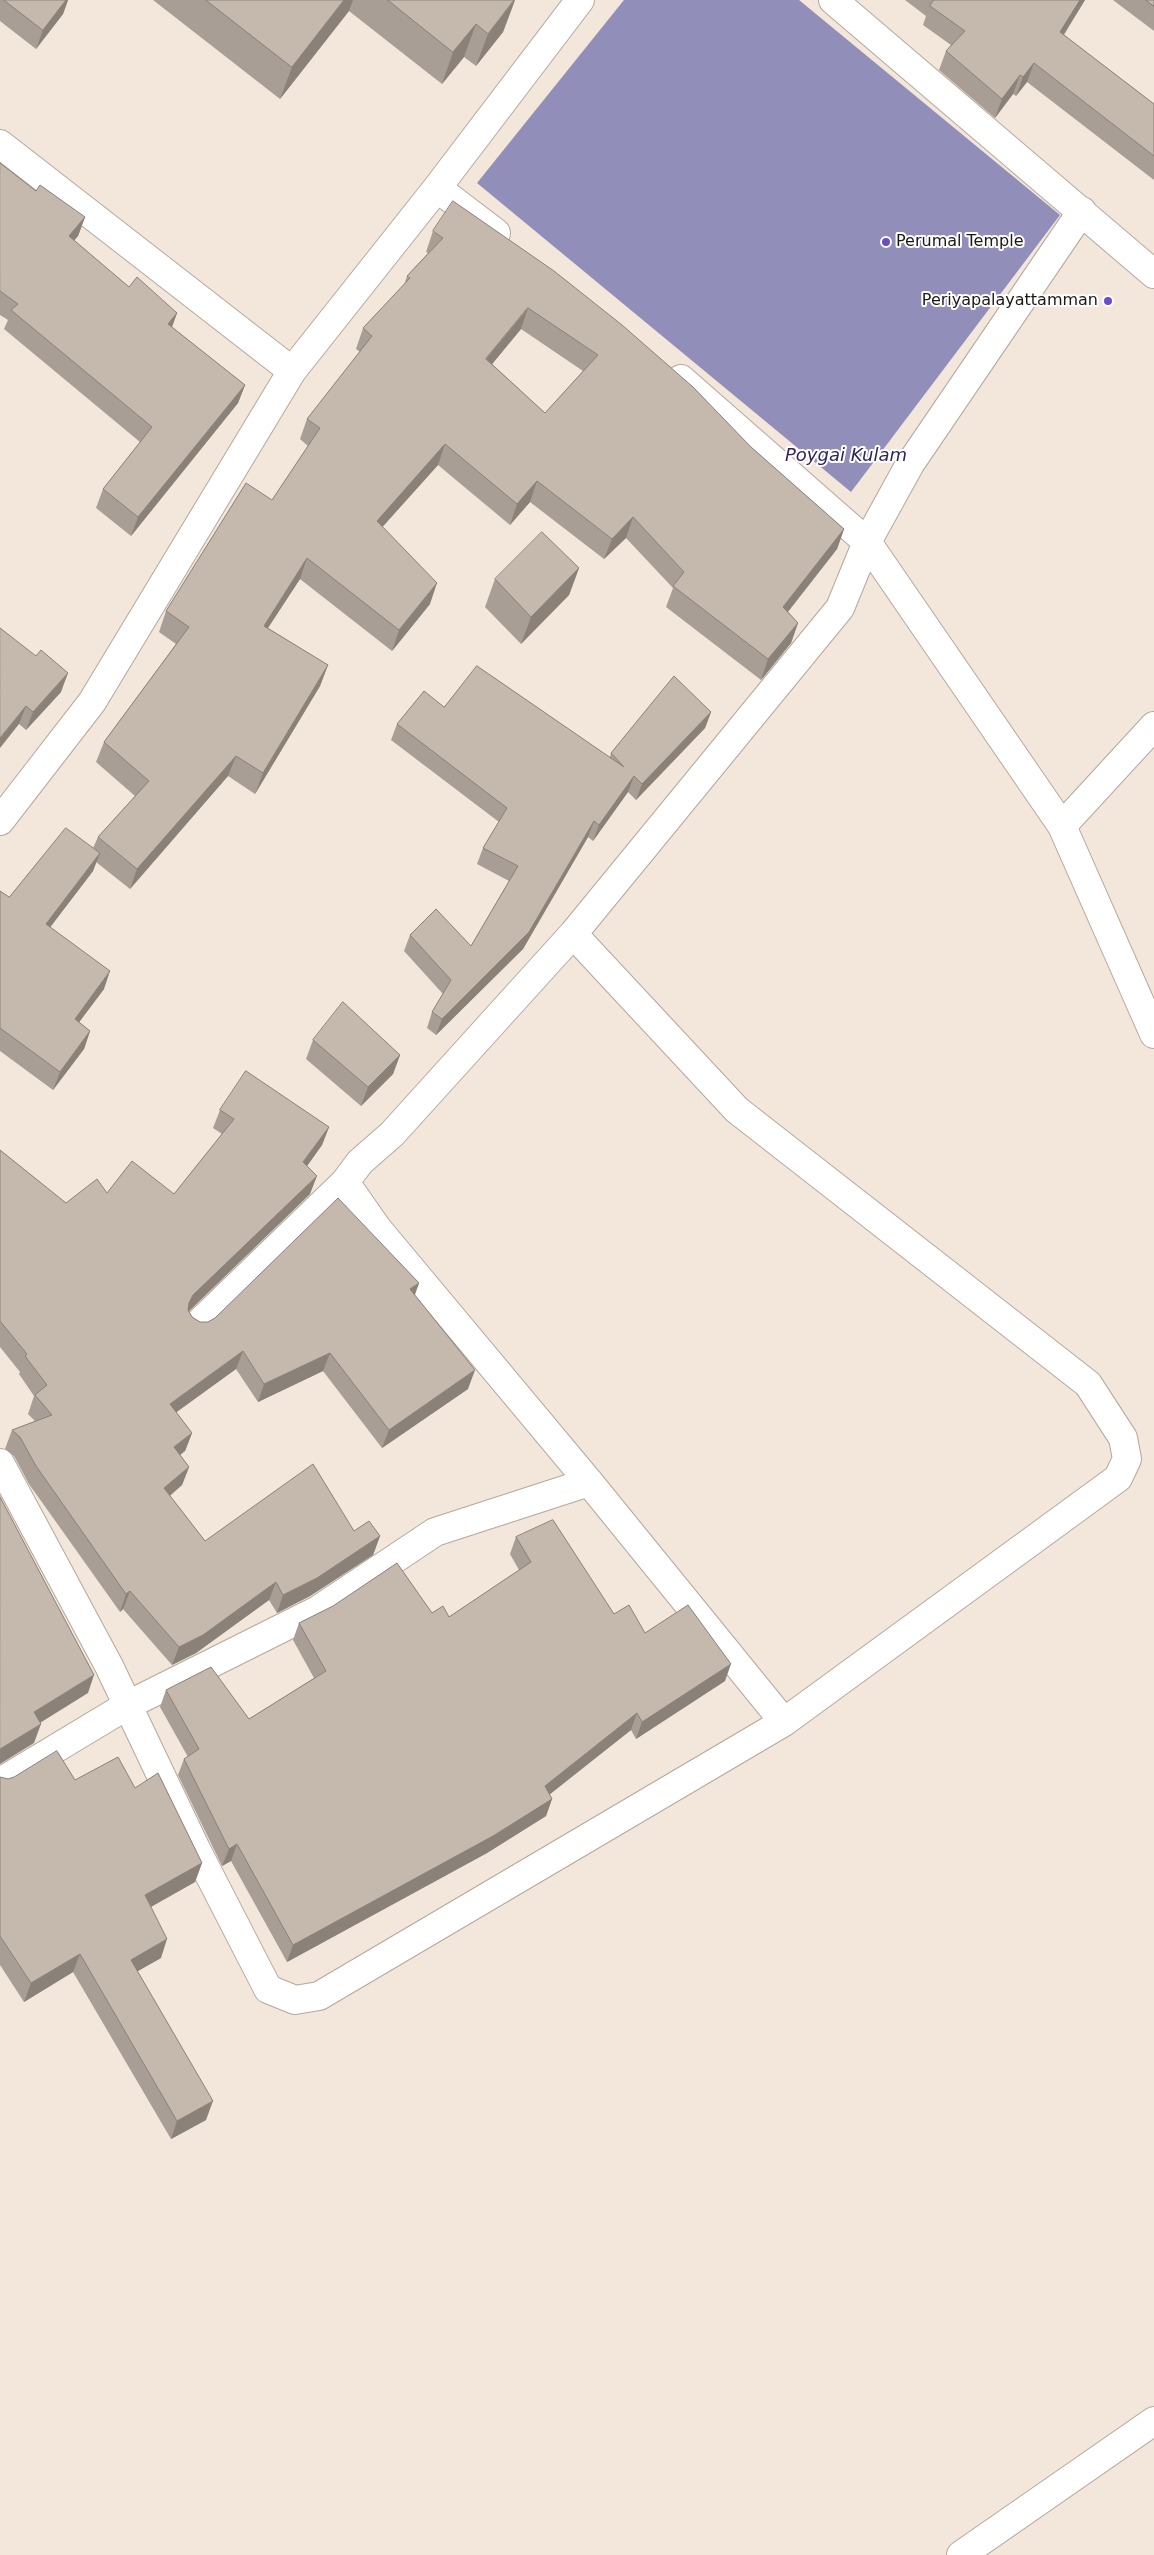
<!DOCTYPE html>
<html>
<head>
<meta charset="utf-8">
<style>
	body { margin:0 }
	canvas { display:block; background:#f3e6da }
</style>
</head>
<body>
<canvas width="1154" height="2555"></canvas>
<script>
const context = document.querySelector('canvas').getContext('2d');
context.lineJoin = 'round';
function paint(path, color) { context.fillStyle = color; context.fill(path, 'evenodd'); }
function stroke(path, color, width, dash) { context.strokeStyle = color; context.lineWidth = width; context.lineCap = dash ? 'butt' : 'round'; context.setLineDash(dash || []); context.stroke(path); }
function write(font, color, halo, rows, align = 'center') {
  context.font = font + ' "DejaVu Sans",sans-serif'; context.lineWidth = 4; context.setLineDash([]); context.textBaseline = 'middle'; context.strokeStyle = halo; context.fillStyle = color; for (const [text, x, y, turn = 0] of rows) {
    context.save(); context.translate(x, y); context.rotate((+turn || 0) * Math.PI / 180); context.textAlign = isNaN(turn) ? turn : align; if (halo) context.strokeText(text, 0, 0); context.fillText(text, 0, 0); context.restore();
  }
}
const water = new Path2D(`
	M624,0h175l261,215 -209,277 -374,-309z`);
const street = new Path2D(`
	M833,0l321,274
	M0,144l292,227 -200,331 -92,119
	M437,188l59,45
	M292,371l145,-183 143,-188
	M681,379l186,163 195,284
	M1154,726l-92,100 92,208
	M197,1325l148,-143
	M0,1463l109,203 87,183 72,140 27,11 24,-4 465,-274 334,-244 9,-19 -4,-21 -35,-54 -351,-274 -164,-176
	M784,1722l-195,-240 -212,-254 -32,-46 15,-20 32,-28 181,-200 267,-326 27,-66 43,-78 172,-253
	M0,1782l128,-77 190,-95 117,-78 154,-50
	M961,2555l193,-134`);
const wall = new Path2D(`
	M0,0h68l-5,14 -27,35 -36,-28z
	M153,0h362l-12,32 -27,34 -12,-9 -22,27 -93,-73 -69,88z
	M905,0h180l-21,35 90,69v76l-127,-98 -11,14 -3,-2 -18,24 -56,-48 7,-19 5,-6 -28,-20 3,-9z
	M1113,0h41v31z
	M0,163l36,28 49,26 -7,19 -4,4 55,47 48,26 -5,14 73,58 -7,18 -107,133 -35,-28 7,-19 37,-47 -136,-113 4,-9 -8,-5z
	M433,231l318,216 93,82 -7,20 -49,63 10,11 -7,20 -30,37 -95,-73 7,-19 -47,-50 -22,21 -74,-57 -20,23 -72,-60 -56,62 48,77 -38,47 -92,-72 -32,49 60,37 -8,21 -65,108 -27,-18 -98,113 -34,-27 -3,9 -43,56 54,62 -25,33 11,9 -6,18 -31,41 -53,-39v-160l9,6 84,-49 5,-11 37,-41 -39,-34 8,-20 72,-98 -17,-12 7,-21 106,-111 36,-54 -8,-7 7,-20 53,-67 -4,-3 7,-21 41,-43 3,-9 21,-23 -2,-1zM521,329l62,42 -38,42 -53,-49z
	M579,568l-10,27 -48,49 -36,-37 10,-28z
	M0,628l61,64 -35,38 -7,-6z
	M444,707l166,50 1,-4 100,-41 -6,16 -69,72 -8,-8 -35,49 -5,-4 -65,112 -87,86 -9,-7 5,-16 11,-18 -39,-43 6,-16 61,11 38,-65 -32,-17 6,-16 16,-26 -108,-82 6,-16z
	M313,1040l87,15 -7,19 -32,32 -55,-47z
	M220,1110l109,17 -7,18 -15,21 3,28 -121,117 3,6 8,5h8l211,-39 -4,12 53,94 -86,59 -59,-77 -65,31 -22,-33 -60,43 16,21 -7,18 -5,4 9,12 -7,18 -12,11 35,45 149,-10 26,5 -7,19 -63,41 -33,17 -8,-13 -73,53 -24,12 -49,-56 -3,3 -91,-128 -15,-28 -9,-7 7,-19 23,-9 -7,-7 6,-18 -15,-22 1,-2 -20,-25v-197l66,53 41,-10 67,1 48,-60 -9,-6z
	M516,1537l98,77 111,67 -89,58 -5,-9 -82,64 3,5 -6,17 -59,37 -200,109 -56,-101 -9,5 -44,-91 6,-16 4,-2 -28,-50 6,-17 83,29 65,-41 -21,-38 6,-17 133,-10 17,4 70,-47 -9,-16z
	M0,1777l8,2 67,1 60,8 67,75 -7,19 -44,25 10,51 -24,13 69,149 -35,19 -98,-167 -49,30 -24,-37z`);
const shadedWall = new Path2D(`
	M66,0h2l-5,14 -27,35 7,-19z
	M344,0h9l-4,11 -69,88 12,-32z
	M515,0l-12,32 -27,34 12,-32z
	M1080,0h5l-32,51 7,-19z
	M476,24l-12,33 -22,27 11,-32z
	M1034,63l-7,19 -11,14 7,-19z
	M1020,75l-7,19 -18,24 7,-19z
	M85,217l-7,19 -16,19 7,-19z
	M528,308l-7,21 -42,51 7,-21z
	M177,313l-7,19 -2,-8z
	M245,385l-7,18 -107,133 7,-19z
	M445,444l-7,21 -69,77 8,-21z
	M537,481l-7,21 -20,23 7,-21z
	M633,517l-7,21 -22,21 8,-20z
	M844,529l-7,20 -62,79 8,-21z
	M307,558l-7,21 -44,67 8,-20z
	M579,568l-10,27 -48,49 10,-27z
	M437,583l-7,21 -38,47 7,-21z
	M798,623l-7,20 -30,37 7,-21z
	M328,665l-8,21 -65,108 8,-21z
	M68,673l-7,19 -35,38 7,-18z
	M26,706l-7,18 -19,24v-10z
	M711,712l-6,16 -69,72 6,-16z
	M236,756l-8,20 -98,113 7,-20z
	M634,776l-6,16 -35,49 6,-16z
	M594,821l-6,16 -65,112 -87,86 6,-16z
	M100,853l-7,18 -54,71 7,-18z
	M110,971l-6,18 -36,48 7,-18z
	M90,1031l-6,18 -31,41 7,-18z
	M400,1055l-7,19 -32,32 7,-19z
	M329,1127l-7,18 -25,35 6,-18z
	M317,1176l-7,18 -124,120 3,-11 4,-8z
	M419,1283l-7,18 -2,-12z
	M243,1351l-7,18 -73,53 7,-18z
	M330,1353l-7,18 -65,31 6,-18z
	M475,1370l-7,19 -86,59 7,-18z
	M192,1433l-7,18 -18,14 7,-18z
	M189,1467l-7,18 -25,21 7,-18z
	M380,1536l-7,19 -63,41 -33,17 6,-18z
	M276,1582l-7,18 -73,53 -24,12 7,-18z
	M130,1591l-7,18 -3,3 6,-18z
	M731,1664l-6,17 -89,58 6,-17z
	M94,1675l-6,18 -61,38 7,-19z
	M637,1713l-6,17 -92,73 6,-17z
	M41,1724l-7,19 -34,21v-15z
	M552,1799l-6,17 -59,37 -200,109 6,-17z
	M237,1844l-6,17 -9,5 7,-17z
	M202,1863l-7,19 -57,32 7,-19z
	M167,1939l-6,19 -37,21 7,-19z
	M80,1954l-7,18 -49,30 7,-19z
	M213,2101l-7,19 -35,19 6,-18z`);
const building = new Path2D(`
	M4,0h62l-23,30z
	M206,0h138l-52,67z
	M388,0h126l-26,34 -12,-10 -23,28z
	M934,0h146l-20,32 94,72v52l-120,-93 -11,14 -3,-2 -18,24 -56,-48 19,-20 -35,-25z
	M1146,0h8v6z
	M0,163l36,28 4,-6 45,32 -16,19 60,51 8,-10 40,36 -9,11 77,61 -107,132 -35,-28 49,-62 -141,-117 7,-6 -18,-13z
	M453,201l101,70 68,54 71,62 58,60 93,82 -61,78 15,16 -30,36 -95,-73 11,-14 -51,-55 -21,22 -75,-58 -20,23 -72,-60 -68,77 60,62 -38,47 -92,-72 -43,68 64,39 -65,108 -27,-17 -99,113 -39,-32 51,-56 -45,-39 85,-115 -23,-16 80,-128 26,17 48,-72 -13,-9 65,-83 -9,-8 47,-50 -3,-2 36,-38 -10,-7zM528,308l70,47 -53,58 -59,-54z
	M542,532l37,36 -48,49 -36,-38z
	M0,628l36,28 5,-6 27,23 -35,39 -7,-6 -26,32z
	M477,666l147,101 -13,-14 63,-77 37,36 -69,72 -8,-8 -35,49 -5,-4 -65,111 -87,87 -10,-7 19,-32 -41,-45 26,-26 35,37 47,-80 -35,-18 24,-40 -110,-84 27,-33 20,16z
	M66,828l34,25 -54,71 64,47 -35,48 15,12 -30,41 -60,-44v-137l9,6z
	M343,1002l57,53 -32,32 -55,-47z
	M246,1071l83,56 -26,35 14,14 -124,119 -4,8 -1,7 4,7 8,5h8l7,-4 123,-120 81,85 -9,6 65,81 -86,60 -59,-77 -66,31 -21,-33 -73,53 22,29 -18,14 15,20 -25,21 41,53 108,-77 41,67 15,-10 11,15 -63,42 -34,17 -7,-13 -73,53 -24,12 -49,-56 -4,3 -90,-128 -16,-29 -8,-7 40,-15 -17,-20 12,-10 -22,-29 2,-2 -27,-33v-171l66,53 31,-24 10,14 25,-32 42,33 60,-75 -14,-9z
	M0,1497l94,178 -60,37 7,12 -41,25z
	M553,1520l61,94 15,-9 16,28 43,-28 43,59 -89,58 -5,-9 -92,73 7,13 -59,37 -200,109 -56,-101 -8,5 -45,-90 15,-10 -33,-59 45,-23 38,52 77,-48 -27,-48 34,-17 64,-43 35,50 11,-7 6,11 82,-55 -15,-25z
	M57,1751l18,29 43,-23 17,31 23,-15 44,90 -57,32 22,44 -36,21 82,141 -36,20 -97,-167 -49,29 -31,-47v-159l8,2 6,-2z`);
const markers = [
	[886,242,5,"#694dc6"],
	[1108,301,5,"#694dc6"]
];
const poiNames = [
	["Perumal Temple",896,242],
	["Periyapalayattamman",1098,301,"right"]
];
const waterNames = [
	["Poygai Kulam",846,456]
];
paint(water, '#928eba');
stroke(street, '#b4a89c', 30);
stroke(street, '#fff', 28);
paint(wall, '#a99e95');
paint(shadedWall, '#8a8179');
paint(building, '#c5b8ad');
stroke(building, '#8a8179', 1);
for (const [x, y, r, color] of markers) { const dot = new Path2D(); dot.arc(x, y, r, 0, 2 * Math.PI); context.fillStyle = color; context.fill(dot); stroke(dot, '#fff', 2); }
write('16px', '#1c1814', '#fff', poiNames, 'left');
write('italic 18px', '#2e235a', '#fff', waterNames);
</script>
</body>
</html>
